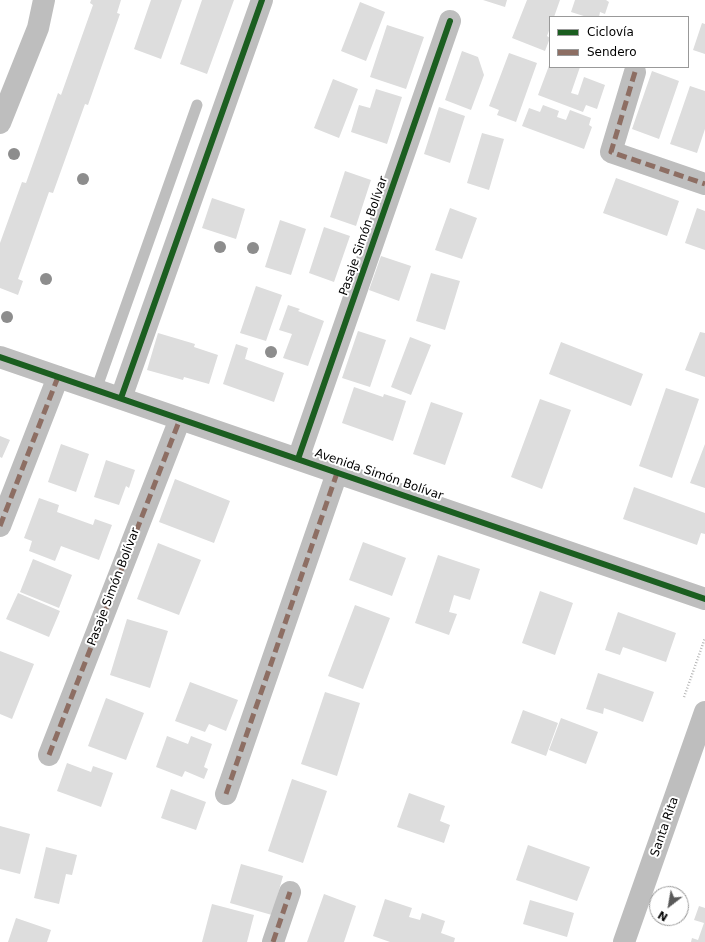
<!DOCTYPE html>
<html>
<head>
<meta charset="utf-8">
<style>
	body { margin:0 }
	#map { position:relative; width:705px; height:942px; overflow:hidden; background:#fff; font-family:"DejaVu Sans",sans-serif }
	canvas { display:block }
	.legend { position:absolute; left:549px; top:16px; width:140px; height:52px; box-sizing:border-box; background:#fff; border:1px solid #999; margin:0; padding:5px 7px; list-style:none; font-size:12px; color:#000 }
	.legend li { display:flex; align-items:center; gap:8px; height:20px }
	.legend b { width:20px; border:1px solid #999 }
	.north { position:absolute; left:649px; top:886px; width:40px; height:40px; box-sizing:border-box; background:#fff; border:1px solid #999; border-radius:50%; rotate:211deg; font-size:11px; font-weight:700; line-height:16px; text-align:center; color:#000 }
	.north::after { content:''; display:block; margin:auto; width:14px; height:18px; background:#595959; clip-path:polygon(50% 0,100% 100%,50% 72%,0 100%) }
</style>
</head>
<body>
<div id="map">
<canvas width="705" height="942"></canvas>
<ul class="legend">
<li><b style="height:5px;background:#1b5e20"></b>Ciclovía</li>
<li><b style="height:5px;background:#8d6e63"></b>Sendero</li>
</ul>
<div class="north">N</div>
</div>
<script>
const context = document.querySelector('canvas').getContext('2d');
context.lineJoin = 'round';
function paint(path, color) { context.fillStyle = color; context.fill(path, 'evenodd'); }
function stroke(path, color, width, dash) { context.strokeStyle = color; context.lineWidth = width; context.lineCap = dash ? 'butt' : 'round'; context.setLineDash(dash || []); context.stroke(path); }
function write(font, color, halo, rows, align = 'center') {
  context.font = font + ' "DejaVu Sans",sans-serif'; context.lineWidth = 4; context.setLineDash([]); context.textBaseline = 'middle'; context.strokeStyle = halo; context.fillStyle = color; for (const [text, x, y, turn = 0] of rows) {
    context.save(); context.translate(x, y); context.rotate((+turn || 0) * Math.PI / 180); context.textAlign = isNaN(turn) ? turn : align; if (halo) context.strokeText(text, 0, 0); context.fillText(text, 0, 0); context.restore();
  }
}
const building = new Path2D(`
	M91,0h30l-4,13 3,1 -32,91 -3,-1 -32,89 -4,-1 -31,87 5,2 -5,14 -18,-7v-45l22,-61 4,1 32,-90 3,2 32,-90 -3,-2z
	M151,0h31l-21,59 -27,-10z
	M202,0h32l-27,74 -27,-10z
	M483,0h24l-2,7z
	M527,0h33l-6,17h-4v11l-3,8 3,2 -5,13 -33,-13z
	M575,0h31l3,2 -4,12 -5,-2 -1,5h-12l-16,-5z
	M360,2l25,10 -19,49 -25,-10z
	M702,23l3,1v30l-12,-4z
	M387,25l37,12 -18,52 -36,-12z
	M462,51l16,6 6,18 -13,35 -26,-10z
	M509,53l28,10 -21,59 -19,-7 2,-5 -10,-4z
	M550,63v4h30l-9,26 7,2 6,-18 21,8 -8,24 -11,-4 -3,7 -45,-17z
	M652,71l27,10 -20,58 -27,-10z
	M333,79l25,10 -19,49 -25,-10z
	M690,86l15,5v38l-8,24 -27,-9z
	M376,89l26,8 -15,47 -36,-12 8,-27 11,3z
	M543,105l16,6 -2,6 9,3 4,-10 21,8 -2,7 3,2 -8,22 -62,-23 7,-18 11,4z
	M439,107l26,9 -15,47 -26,-9z
	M482,133l22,6 -15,51 -22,-7z
	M345,171l26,9 -15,46 -26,-9z
	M616,178l63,23 -12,35 -64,-23z
	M212,198l33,11 -9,30 -34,-11z
	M450,208l27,10 -15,41 -27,-9z
	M697,208l8,3v39l-20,-7z
	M280,220l26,9 -15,46 -26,-8z
	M324,227l26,9 -16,46 -25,-9z
	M381,256l30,10 -12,35 -30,-11z
	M431,273l29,8 -15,49 -29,-9z
	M256,286l26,9 -16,46 -26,-8z
	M288,305l12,4 -2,2 26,10 -16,45 -25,-8 9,-24 -13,-4z
	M358,331l28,9 -16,47 -28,-9z
	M700,332l5,1v44l-20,-7z
	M158,333l37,11 -1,3 24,8 -9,29 -25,-7 -1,3 -36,-10z
	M410,337l21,8 -20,50 -20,-8z
	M561,342l82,32 -12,32 -82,-32z
	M236,344l12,4 -3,11 39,14 -10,29 -51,-18z
	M354,387l29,10 1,-3 22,7 -13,40 -51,-18z
	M666,388l33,11 -27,79 -33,-12z
	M540,399l31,11 -29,79 -31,-12z
	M431,402l32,11 -18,52 -32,-11z
	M0,436l10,4 -8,18 -2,-1z
	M61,444l28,10 -13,38 -28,-10z
	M705,444v44l-15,-5z
	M106,460l29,10 -6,18 -3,-2 -7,19 -25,-8z
	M175,479l55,22 -16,42 -55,-21z
	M634,487l71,26v21l-4,-1 -4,12 -74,-26z
	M39,498l20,7 -2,7 36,13 2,-6 17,6 -13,35 -38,-14 -6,15 -26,-10 3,-10 -8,-3z
	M363,542l43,16 -14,38 -43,-16z
	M158,543l43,17 -22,55 -42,-16z
	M438,555l42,14 -10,31 -16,-5 -5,17 8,2 -8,21 -34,-12z
	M33,559l39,16 -13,33 -39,-16z
	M540,591l33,12 -18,52 -33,-12z
	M18,593l42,18 -11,26 -43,-18z
	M355,605l35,13 -27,71 -35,-13z
	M618,612l58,21 -10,29 -43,-15 -3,8 -15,-5z
	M127,619l41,12 -18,57 -40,-13z
	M0,651l34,13 -22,55 -12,-5z
	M598,673l56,19 -11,30 -39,-14 -1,6 -17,-5z
	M190,682l48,18 -12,31 -17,-7 -4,8 -30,-11z
	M325,692l35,11 -23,73 -36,-12z
	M106,698l38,15 -18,47 -38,-14z
	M523,710l35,13 -12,33 -35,-13z
	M561,718l37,14 -12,32 -37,-14z
	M167,736l21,8 3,-8 21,8 -8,23 4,2 -4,10 -19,-8 -3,6 -26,-10z
	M67,763l24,9 2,-6 20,7 -12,34 -44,-16z
	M292,779l35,12 -24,72 -35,-12z
	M171,789l35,13 -10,28 -35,-12z
	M409,793l36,13 -5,15 10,4 -6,18 -47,-16z
	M0,826l30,8 -10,40 -20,-5z
	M528,845l62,22 -13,34 -61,-21z
	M46,847l31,8 -5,20 -6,-1 -7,30 -25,-6z
	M241,864l42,12 -11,39 -42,-12z
	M324,894l32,12 -12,36h-37z
	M385,899l27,9 -3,9 11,3 2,-7 23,8 -4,12 14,5 -1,4h-64l-17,-6z
	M530,900l44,13 -7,24 -44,-13z
	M212,904l42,11 -7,27h-45z
	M699,906l6,2v34h-14l1,-4 6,2 6,-17 -10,-3z
	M16,918l35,12 -4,12h-39z`);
const path = new Path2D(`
	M684,697l21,-59`);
const service = new Path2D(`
	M96,390l101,-285`);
const minor = new Path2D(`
	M635,72l-24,80 94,32
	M121,398l141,-398
	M298,459l152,-438
	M0,526l58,-149
	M49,755l131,-336
	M226,794l111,-321
	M273,942l17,-50
	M624,942l81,-230`);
const tertiary = new Path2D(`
	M0,123l38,-95 6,-28
	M0,357l705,242`);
const quiet = new Path2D(`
	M635,72l-24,80 94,32
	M0,526l58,-149
	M49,755l131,-336
	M226,794l111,-321
	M273,942l17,-50`);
const cycleway = new Path2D(`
	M0,357l705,242
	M121,398l141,-398
	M298,459l152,-438`);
const trees = [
	[14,154],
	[83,179],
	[220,247],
	[253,248],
	[46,279],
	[7,317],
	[271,352]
];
const streetNames = [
	["Pasaje Simón Bolívar",364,236,-71],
	["Avenida Simón Bolívar",379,475,19],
	["Pasaje Simón Bolívar",114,587,-69],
	["Santa Rita",665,827,-71]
];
paint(building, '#ddd');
stroke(path, '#b8b8b8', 2.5, [1, 2]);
stroke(service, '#bebebe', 11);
stroke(minor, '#bebebe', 22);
stroke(tertiary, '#bebebe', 22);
stroke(quiet, '#8d6e63', 5, [10, 5]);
stroke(cycleway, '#1b5e20', 6);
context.fillStyle = '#8d8d8d';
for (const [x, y] of trees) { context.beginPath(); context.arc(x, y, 6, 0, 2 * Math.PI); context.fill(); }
write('12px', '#000', '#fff', streetNames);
</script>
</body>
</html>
